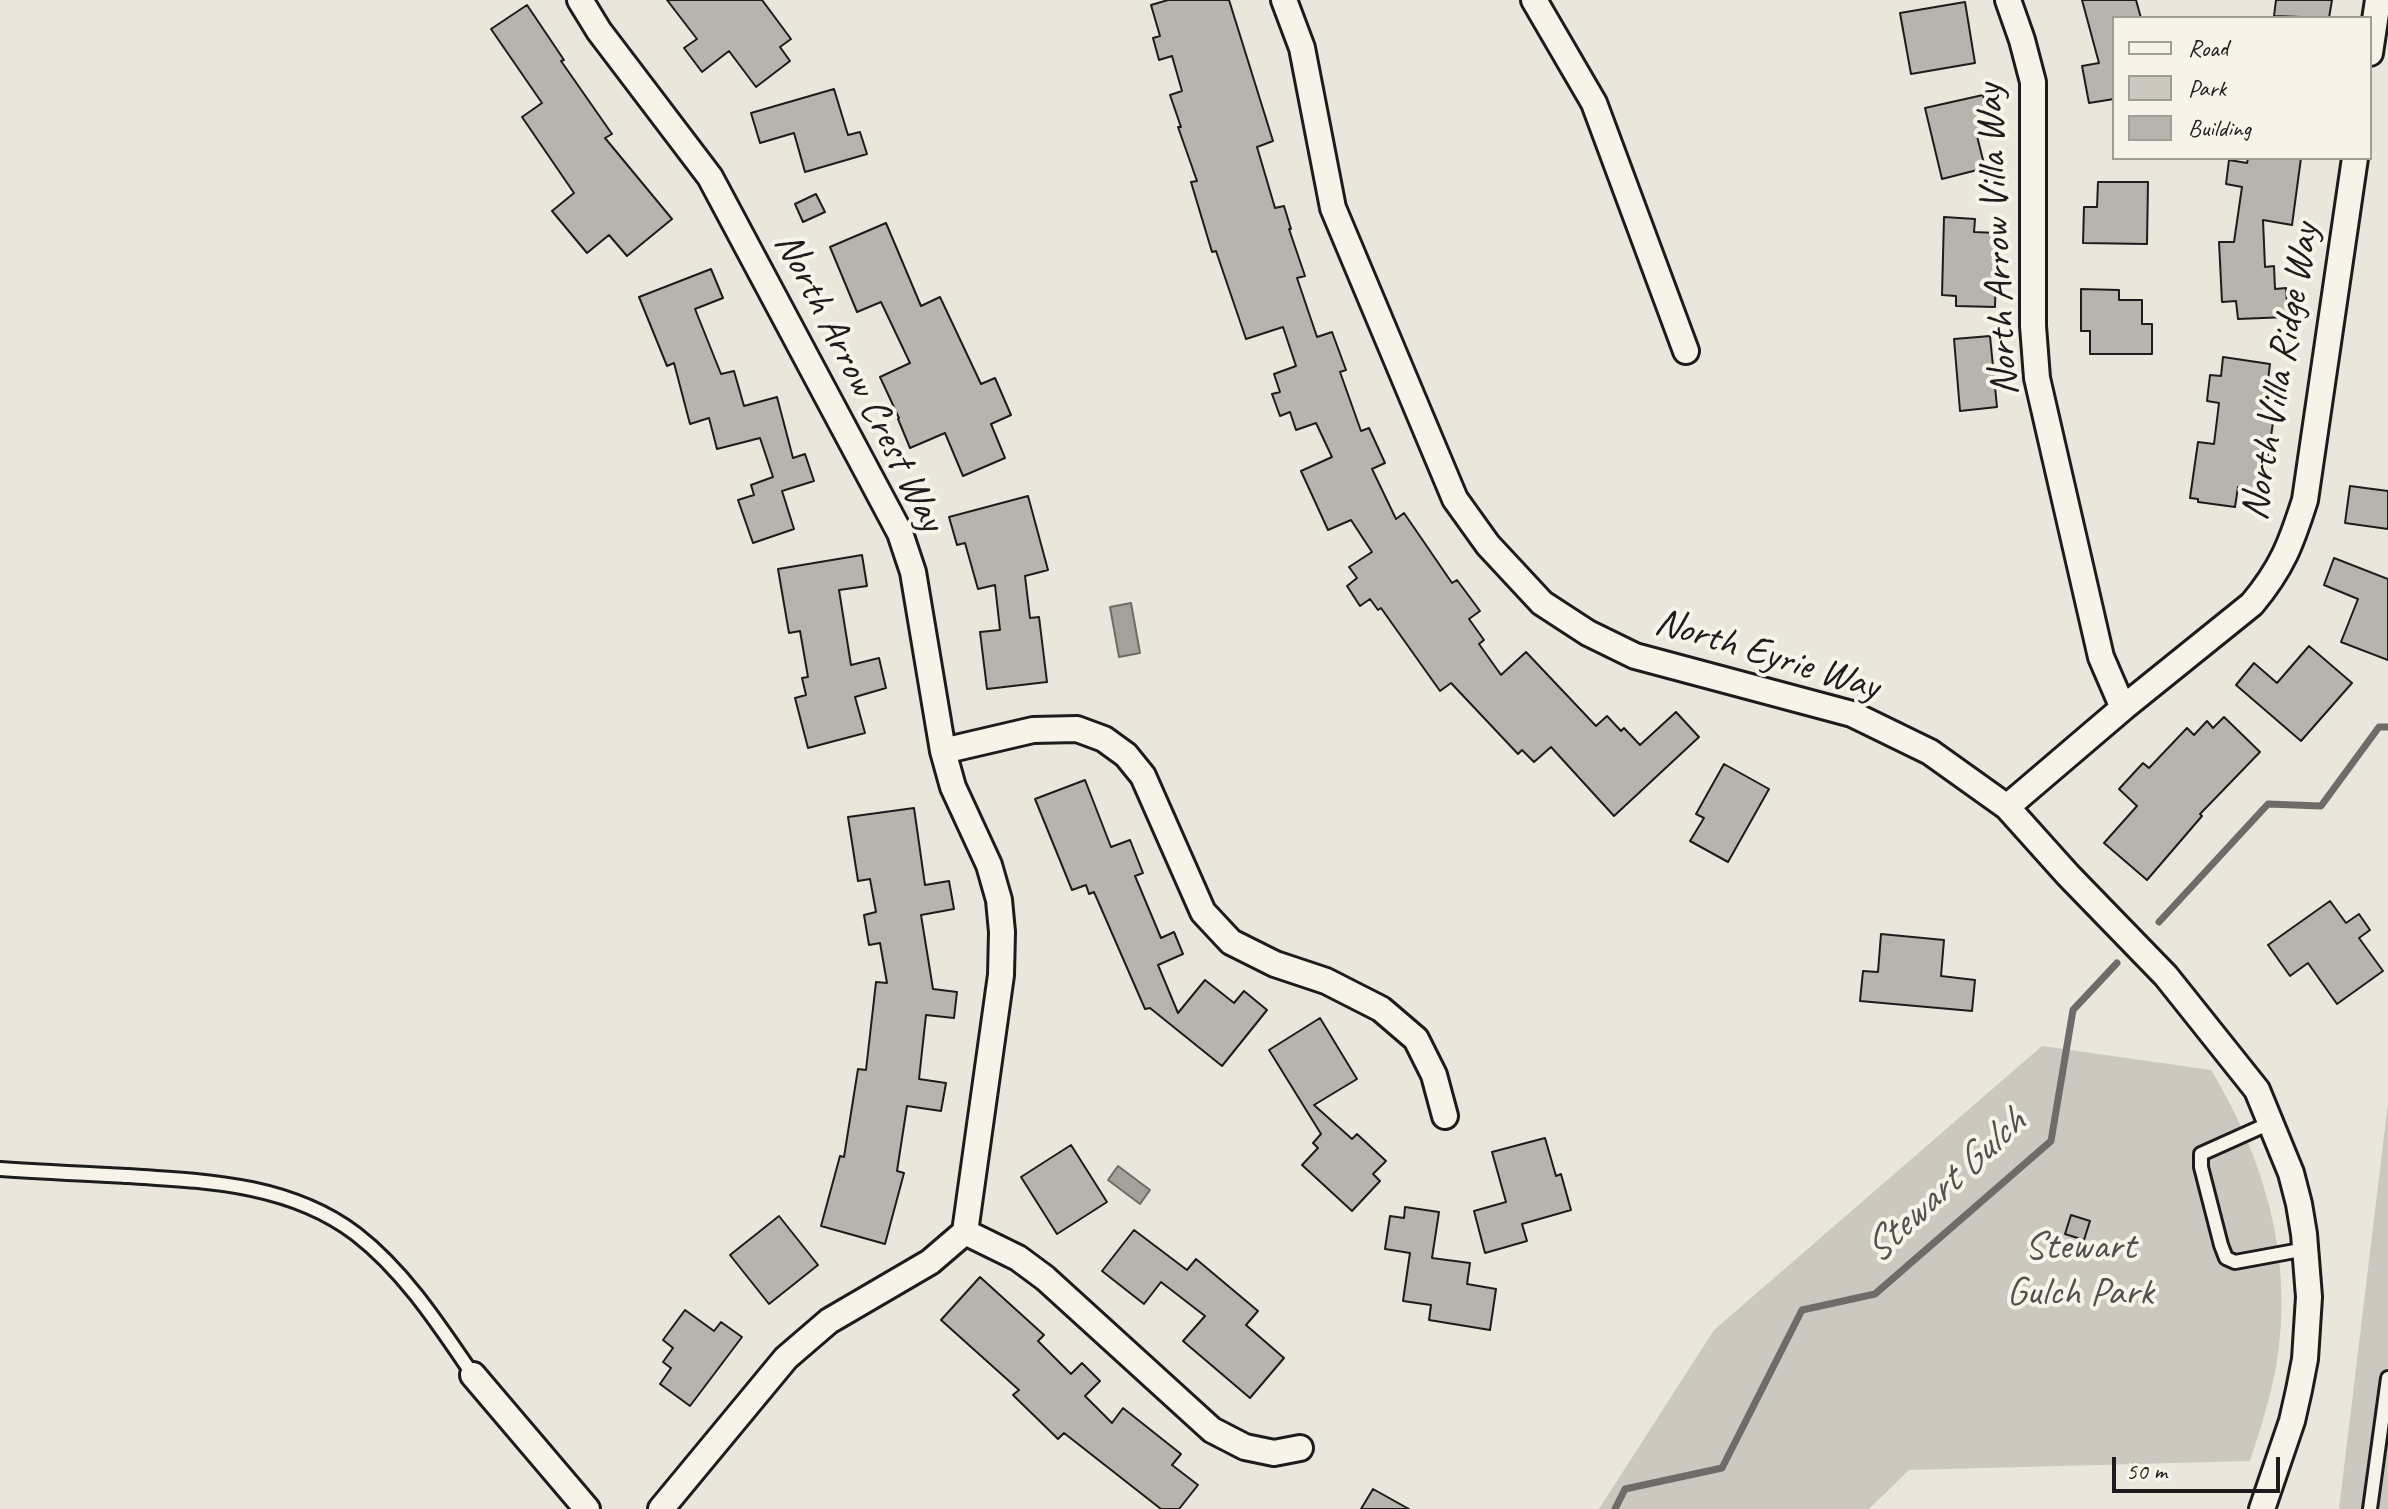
<!DOCTYPE html>
<html>
<head>
<meta charset="utf-8">
<style>
	body { margin:0 }
	#map { position:relative; width:2388px; height:1509px; overflow:hidden; background:#eae6dc; font-family:Caveat,sans-serif }
	canvas { display:block }
	.legend { position:absolute; left:2112px; top:16px; width:260px; height:144px; box-sizing:border-box; background:#f7f3e8; border:2px solid #9f9d96; margin:0; padding:10px 14px; list-style:none; font-size:24px; color:#1c1c1c }
	.legend li { display:flex; align-items:center; gap:16px; height:40px }
	.legend b { width:40px; border:2px solid #9f9d96 }
	.scale { position:absolute; left:2112px; top:1457px; width:168px; height:36px; box-sizing:border-box; border:4px solid #1c1c1c; border-top:0; padding-left:10px; font-size:24px; line-height:28px; white-space:nowrap; color:#1c1c1c; -webkit-text-stroke:6px #f7f3e8; paint-order:stroke }
</style>
</head>
<body>
<div id="map">
<canvas width="2388" height="1509"></canvas>
<ul class="legend">
<li><b style="height:10px;background:#f7f3e8"></b>Road</li>
<li><b style="height:22px;background:#ccc8c0"></b>Park</li>
<li><b style="height:22px;background:#b6b4ac"></b>Building</li>
</ul>
<div class="scale">50 m</div>
</div>
<script>
const context = document.querySelector('canvas').getContext('2d');
context.lineJoin = 'round';
function paint(path, color) { context.fillStyle = color; context.fill(path, 'evenodd'); }
function stroke(path, color, width, dash) { context.strokeStyle = color; context.lineWidth = width; context.lineCap = dash ? 'butt' : 'round'; context.setLineDash(dash || []); context.stroke(path); }
function write(font, color, halo, rows, align = 'center') {
  context.font = font + ' Caveat,sans-serif'; context.lineWidth = 8; context.setLineDash([]); context.textBaseline = 'middle'; context.strokeStyle = halo; context.fillStyle = color; for (const [text, x, y, turn = 0] of rows) {
    context.save(); context.translate(x, y); context.rotate((+turn || 0) * Math.PI / 180); context.textAlign = isNaN(turn) ? turn : align; if (halo) context.strokeText(text, 0, 0); context.fillText(text, 0, 0); context.restore();
  }
}
const green = new Path2D(`
	M2042,1046l169,24c54,89 84,193 65,297 -6,33 -16,63 -26,94l-341,9 -40,39h-270l115,-179z
	M2388,1103v406h-49z`);
const water = new Path2D(`
	M1131,603l9,50 -21,4 -9,-50z
	M1118,1166l32,24 -10,14 -32,-24z`);
const stream = new Path2D(`
	M2159,922l109,-118 53,2 58,-79h9
	M1615,1509l10,-20 97,-21 80,-158 73,-16 176,-153 22,-131 44,-47`);
const building = new Path2D(`
	M667,0h95l29,39 -11,8 10,14 -34,26 -27,-36 -27,21 -18,-24 13,-9z
	M1168,0h61l44,141 -16,6 18,61 9,-2 7,23h-2l16,47 -8,2 20,59 15,-5 14,38 -6,2 21,59 8,-3 16,35 -13,6 24,50 8,-6 48,70 5,-3 23,31 -11,8 15,21 -5,4 22,31 25,-23 70,74 11,-10 14,15 3,-3 16,17 36,-33 23,25 -85,79 -63,-69 -17,15 -12,-12 -4,4 -67,-71 -11,8 -59,-83 -3,2 -8,-11 -10,7 -13,-20 10,-8 -8,-11 23,-15 -21,-32 -23,10 -27,-59 31,-14 -16,-34 -20,7 -6,-18 -10,4 -8,-22 8,-2 -6,-18 22,-8 -13,-39 -37,12 -30,-88 -4,1 -21,-70 6,-1 -19,-54h3l-11,-32 12,-4 -10,-35 -13,4 -6,-22 7,-2 -9,-31z
	M2082,0h54l5,18h-27v81l-25,4 -7,-37 17,-3z
	M2276,0h56l-3,18 -55,-2z
	M1965,2l10,61 -64,11 -11,-61z
	M527,5l37,55 -3,1 51,73 -7,4 67,81 -45,37 -18,-21 -22,18 -35,-42 22,-18 -52,-76 20,-14 -51,-74z
	M834,89l14,46 12,-3 7,22 -62,18 -11,-39 -34,10 -9,-30z
	M1983,95l8,34 -15,3 9,36 -43,11 -17,-71z
	M2248,158h53l-9,67 -29,-5 2,47 9,-1 1,23 11,-1 2,29 -50,2 -2,-18 -14,1 -3,-60h15l8,-55 -16,-3 3,-24 18,3z
	M2098,182h50l-1,62 -64,-1 1,-36h13z
	M816,194l9,18 -22,10 -8,-18z
	M1944,217l31,2 -1,13 23,1 -2,74 -39,-1v-10l-14,-1z
	M886,223l35,83 19,-9 41,87 14,-6 16,37 -20,9 14,34 -42,18 -18,-43 -35,15 -12,-29 1,-1 -19,-41 30,-14 -29,-61 -24,10 -27,-65z
	M711,269l12,29 -28,11 26,65 13,-3 10,35 33,-9 16,61 12,-4 9,27 -32,10 12,38 -41,14 -15,-43 16,-5 -3,-10 22,-8 -13,-39 -43,11 -8,-31 -19,6 -16,-61 -7,3 -28,-69z
	M2081,289l38,1v10h23v24h10v30h-62v-23h-9z
	M1990,336l7,71 -37,4 -6,-72z
	M2223,357l47,7 -3,24 11,1 -15,101 -25,-3 -3,20 -37,-5v-3l-8,-1 8,-56 16,2 5,-41 -12,-2 3,-26 11,1z
	M2350,486l38,5v38l-43,-6z
	M1028,496l20,74 -23,6 5,42 9,-1 8,65 -60,7 -7,-57 20,-2 -5,-45 -17,4 -13,-46 -8,2 -8,-28z
	M862,555l5,31 -28,4 12,75 28,-7 7,30 -31,9 10,36 -57,15 -13,-50 11,-3 -4,-17 6,-1 -8,-46 -11,2 -11,-64z
	M2334,558l54,21v81l-47,-18 17,-43 -34,-14z
	M2309,646l43,37 -51,58 -65,-56 18,-22 23,20z
	M2224,717l36,35 -60,62 2,2 -55,64 -43,-37 33,-37 -18,-17 24,-26 6,5 38,-40 7,7 13,-14 6,7z
	M1724,764l45,25 -41,73 -38,-21 14,-23 -8,-4z
	M1085,780l26,67 19,-7 13,33 -8,3 26,62 13,-6 9,22 -25,11 20,48 27,-33 29,23 10,-12 23,19 -45,56 -72,-58 -5,1 -51,-117 -5,2 -3,-9 -14,5 -37,-91z
	M914,808l11,77 24,-4 5,28 -33,6 12,74 24,3 -3,26 -28,-3 -7,64 27,4 -5,28 -34,-5 -10,65 7,2 -19,71 -64,-18 19,-70 4,1 14,-88 8,1 10,-88 11,1 -7,-40 -11,2 -5,-30 12,-3 -6,-33 -12,2 -10,-64z
	M2330,901l16,22 13,-9 11,16 -11,8 24,33 -46,33 -29,-41 -18,13 -22,-31z
	M1881,934l63,6 -3,36 34,4 -3,31 -112,-10 3,-30 15,1z
	M1320,1018l37,61 -43,26 38,34 5,-5 29,27 -13,13 7,7 -28,30 -50,-46 16,-17 -5,-5 8,-9 -52,-84z
	M1545,1138l11,38 5,-2 10,36 -49,14 5,17 -42,12 -11,-42 32,-9 -14,-50z
	M1071,1145l36,57 -50,32 -36,-57z
	M1405,1207l34,5 -7,46 38,5 -3,21 29,5 -6,41 -61,-10 2,-15 -28,-4 7,-48 -25,-4 5,-33 14,2z
	M2071,1215l19,6 -6,19 -19,-6z
	M779,1216l39,49 -49,39 -39,-49z
	M1134,1230l53,40 9,-11 62,52 -12,14 38,33 -34,40 -67,-57 22,-25 -44,-34 -17,22 -42,-33z
	M980,1277l64,58 -6,6 33,33 11,-11 18,18 -15,15 27,27 11,-15 58,46 -9,11 26,20 -19,24h-18l-97,-76 -6,6 -45,-44 6,-5 -78,-70z
	M685,1310l29,21 7,-9 21,15 -52,69 -30,-22 11,-16 -8,-6 10,-14 -10,-8z
	M1373,1489l36,20h-48z`);
const service = new Path2D(`
	M2270,1123l-69,31v13l20,78 5,13 9,4 71,-13
	M0,1169c43,3 86,5 128,7 79,5 162,8 228,58 48,37 83,91 117,141
	M2370,1509l18,-131`);
const minor = new Path2D(`
	M580,0l19,31 111,146 190,356 13,39 30,179 10,36 36,78 10,35 3,32 -1,43 -36,257 -35,30 -101,59 -43,37 -125,151
	M1284,0l18,48 31,160 122,291 33,46 54,58 46,30 47,23 217,58 78,38 77,55 61,68 98,101 91,114 34,83 8,31 5,30 5,63 -4,62 -6,31 -7,31 -30,88
	M1534,0l60,103 92,248
	M2008,0l14,40 11,42v244l4,52 64,279 22,51
	M2370,53l8,-53
	M943,751l90,-21 44,-1 27,10 22,16 17,21 60,136 28,30 44,22 51,17 55,28 35,30 18,36 11,41
	M2007,807l116,-99 129,-104c30,-36 39,-60 53,-104l50,-342
	M965,1232l53,26 27,20 167,152 33,17 29,6 26,-5
	M473,1375l114,134`);
const streetNames = [
	["North Arrow Villa Way",1998,240,-93],
	["North Villa Ridge Way",2281,372,-80],
	["North Arrow Crest Way",859,382,63],
	["North Eyrie Way",1767,655,17]
];
const parkNames = [
	["Stewart",2080,1248],
	["Gulch Park",2080,1294]
];
const waterNames = [
	["Stewart Gulch",1945,1187,-43]
];
paint(green, '#ccc8c0');
paint(water, '#a3a19a');
stroke(water, '#6d6c68', 2);
stroke(stream, '#6d6c68', 7);
paint(building, '#b6b4ac');
stroke(building, '#1c1c1c', 2);
stroke(service, '#1c1c1c', 18);
stroke(minor, '#1c1c1c', 30);
stroke(service, '#f7f3e8', 12);
stroke(minor, '#f7f3e8', 24);
write('40px', '#1c1c1c', '#f7f3e8', streetNames);
write('40px', '#51504d', '#f7f3e8', parkNames);
write('italic 42px', '#52514e', '#f7f3e8', waterNames);
</script>
</body>
</html>
